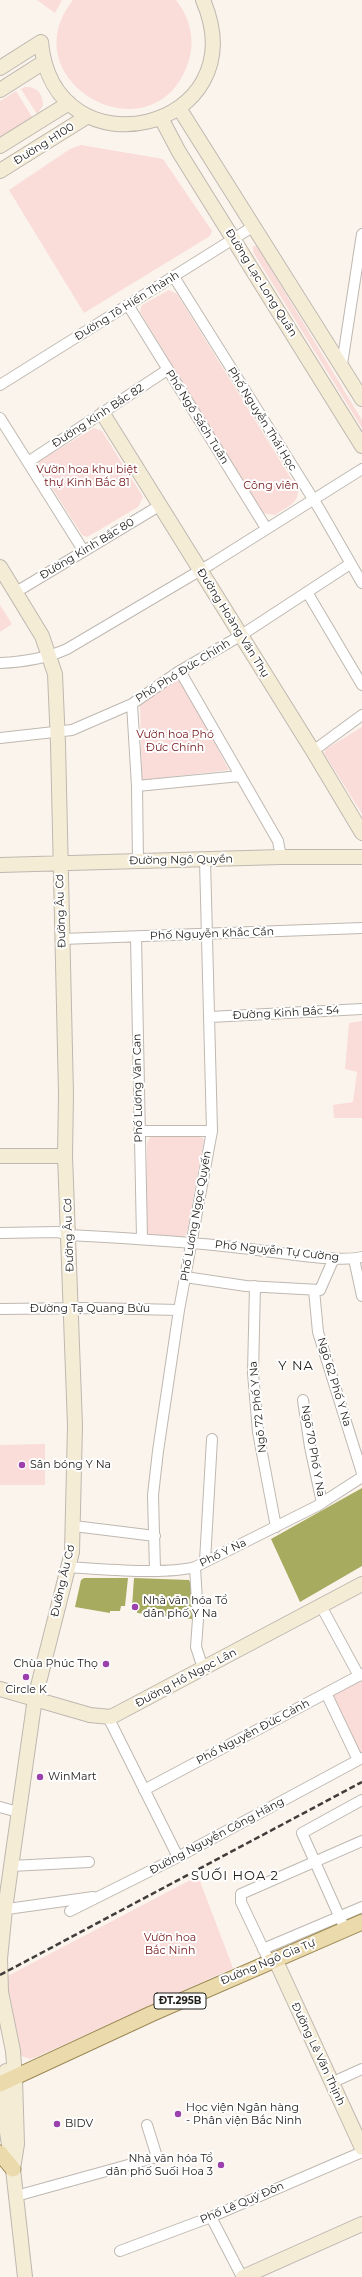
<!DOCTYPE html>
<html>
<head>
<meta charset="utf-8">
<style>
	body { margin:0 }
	canvas { display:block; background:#fbf4ed }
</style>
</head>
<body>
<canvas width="362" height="2277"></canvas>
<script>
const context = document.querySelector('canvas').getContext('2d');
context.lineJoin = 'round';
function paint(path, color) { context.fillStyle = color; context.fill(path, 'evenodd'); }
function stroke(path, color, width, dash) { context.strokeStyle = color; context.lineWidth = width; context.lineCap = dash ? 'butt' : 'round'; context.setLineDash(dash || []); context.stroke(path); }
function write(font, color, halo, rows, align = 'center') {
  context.font = font + ' Montserrat,sans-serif'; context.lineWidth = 4; context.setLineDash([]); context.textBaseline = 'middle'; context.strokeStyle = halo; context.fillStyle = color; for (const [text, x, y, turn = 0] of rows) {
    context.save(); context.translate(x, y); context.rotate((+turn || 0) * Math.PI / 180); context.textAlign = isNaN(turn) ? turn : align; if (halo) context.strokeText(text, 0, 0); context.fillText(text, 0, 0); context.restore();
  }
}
const green = new Path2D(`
	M37,0h25l-7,13z
	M73,0h103c14,18 20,41 12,63 -34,99 -180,19 -115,-63z
	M25,87c12,-1 18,7 18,19l-6,8 -16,-25z
	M16,91l16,26 -32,20v-36z
	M81,145l82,14 49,72 -2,5 -126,77 -75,-123 61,-41z
	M253,246h4l3,5 102,169v8l-109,-176z
	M169,290l8,4 120,194c5,14 -12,20 -22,27l-13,-2 -122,-201 2,-7z
	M94,428l8,3 41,66 -5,10 -51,30 -5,-2 -44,-69 1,-5z
	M0,605l12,19 -12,8z
	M179,677l50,93 -87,10 -2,-78z
	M362,727v87l-38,-61 2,-4z
	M362,1021v97h-28l-1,-13 20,-3 4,-30 -12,-3 4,-46z
	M154,1136h45l5,3 -17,93 -3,6 -37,-3 -1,-3 1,-89 3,-6z
	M45,1444v41h-45v-40z
	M362,1677v76l-3,1 -29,-59z
	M198,1876l35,92 -199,90 -4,1 -14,-5 -14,-75z`);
const water = new Path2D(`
	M362,1488v78l-62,36 -29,-63z
	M84,1578h44l-3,28h-4l-1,5h-10v2l-35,-6 6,-27z
	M134,1578l55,2 2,4 1,35 -55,-6 1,-6h-6z`);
const street = new Path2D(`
	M174,277l146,233 42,73
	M128,305l138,223
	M342,364l20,-130
	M0,385l254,-159
	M0,418l83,132
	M28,462l139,-92
	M16,592l143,-86
	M307,592l55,93
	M0,663c24,-1 45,-4 67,-14l144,-85 151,-95
	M180,671l98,170 3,16
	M132,704l5,82 1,75
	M0,738l72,-8 60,-26 46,-32 62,-36 110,-72
	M313,751l49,-36
	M137,786l103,-10
	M136,937l6,302
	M62,939l300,-11
	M210,1017l152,-8
	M139,1131h73
	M0,1233l58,-1 10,3c58,3 116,6 173,13 31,3 93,15 121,9
	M354,1259l8,37
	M185,1277l61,9 74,4 14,-32
	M255,1286l-2,87 5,59 18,95
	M314,1290l4,42 44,141
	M0,1309l90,-1 89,2
	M303,1400l7,47 12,56
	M74,1526l81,10
	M205,1561l7,-122
	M69,1567c32,2 96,8 126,0l122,-61 45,-29
	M195,1567l3,52 -2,28 7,21
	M155,1570l-2,-75 5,-44 21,-141 33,-179 -7,-271
	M321,1606l38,70
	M326,1693l32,67
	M108,1717l70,140
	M144,1790l218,-116
	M0,1807l18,5
	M11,1866l78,-4
	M0,1910l93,-13
	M70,1911l108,-54 184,-99
	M345,1929l-43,-96 60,-33
	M263,1949l99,-42
	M269,1961l-28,-59v-8l121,-53
	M331,2083l31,-14
	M16,2196l141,-39 -10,-32
	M211,2217l31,60
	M120,2251l91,-34 151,-65`);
const secondary = new Path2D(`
	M0,68l41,-26c13,137 218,89 162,-42
	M0,90l44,-28
	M179,108l183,291
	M161,118l18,34 183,294
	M0,146l69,-43
	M0,171l88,-55
	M103,414l210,337 49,82
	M0,567l42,69 13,38 3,70 8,350 -1,62 10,270 -3,126 -37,146 -30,211 -5,50 1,33 12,59 2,27 2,66 -4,25
	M0,865l281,-8h81
	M0,1156h65
	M0,1689l90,26 21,2 251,-133
	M275,1959l87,189
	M6,2071l-1,49 8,49 12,108
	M243,2277l119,-53`);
const primary = new Path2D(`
	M0,2084l151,-70 211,-92
	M0,2153l13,16`);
const rail = new Path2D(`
	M0,1975l362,-193`);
const markers = [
	[22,1465,4,"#9b40ac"],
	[135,1607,4,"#9b40ac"],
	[106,1664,4,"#9b40ac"],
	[26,1677,4,"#9b40ac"],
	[40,1777,4,"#9b40ac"],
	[178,2114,4,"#9b40ac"],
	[57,2124,4,"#9b40ac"],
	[221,2165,4,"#9b40ac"]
];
const shields = [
	[180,2001,52]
];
const shieldNames = [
	["ĐT.295B",180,2001]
];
const streetNames = [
	["Đường H100",44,144,-32],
	["Đường Lạc Long Quân",261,283,58],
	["Đường Tô Hiến Thành",127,306,-32],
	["Đường Kinh Bắc 82",98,416,-33],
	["Phố Ngô Sách Tuân",197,417,58],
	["Phố Nguyễn Thái Học",262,419,58],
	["Đường Kinh Bắc 80",87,549,-31],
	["Đường Hoàng Văn Thụ",233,623,58],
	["Phố Phó Đức Chính",183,671,-32],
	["Đường Ngô Quyền",181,860,-1],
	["Đường Âu Cơ",61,911,-92],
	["Phố Nguyễn Khắc Cần",212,934,-2],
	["Đường Kinh Bắc 54",286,1013,-3],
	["Phố Lương Văn Can",138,1088,-91],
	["Phố Lương Ngọc Quyến",196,1216,-80],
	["Đường Âu Cơ",69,1235,-92],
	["Phố Nguyễn Tự Cường",277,1251,6],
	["Đường Tạ Quang Bửu",90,1309],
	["Ngõ 62 Phố Y Na",334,1382,73],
	["Ngõ 72 Phố Y Na",258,1407,-96],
	["Ngõ 70 Phố Y Na",313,1451,80],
	["Phố Y Na",223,1553,-26],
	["Đường Âu Cơ",63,1581,-77],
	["Đường Hồ Ngọc Lân",186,1678,-28],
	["Phố Nguyễn Đức Cảnh",253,1732,-28],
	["Đường Nguyễn Công Hãng",217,1836,-28],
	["Đường Ngô Gia Tự",268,1962,-23],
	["Đường Lê Văn Thịnh",318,2054,65],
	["Phố Lê Quý Đôn",242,2203,-23]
];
const parkNames = [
	["Vườn hoa khu biệt",87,470],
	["thự Kinh Bắc 81",87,483],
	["Công viên",271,486],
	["Vườn hoa Phó",175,735],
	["Đức Chính",175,748],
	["Vườn hoa",170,1938],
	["Bắc Ninh",170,1951]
];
const poiNames = [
	["Sân bóng Y Na",30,1465],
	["Nhà văn hóa Tổ",143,1601],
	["dân phố Y Na",143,1614],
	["Chùa Phúc Thọ",98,1664,"right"],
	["Circle K",26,1690,"center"],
	["WinMart",48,1777],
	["Học viện Ngân hàng",186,2108],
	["- Phân viện Bắc Ninh",186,2121],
	["BIDV",65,2124],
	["Nhà văn hóa Tổ",213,2159,"right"],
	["dân phố Suối Hoa 3",213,2172,"right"]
];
const quarterNames = [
	["Y NA",296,1366],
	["SUỐI HOA 2",235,1876]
];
paint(green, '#fadcd9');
paint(water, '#a7ab60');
stroke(street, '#beb8b1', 12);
stroke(secondary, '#beb8b1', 16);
stroke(primary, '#9c8956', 17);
stroke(street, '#fff', 10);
stroke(secondary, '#f5ecd5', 14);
stroke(primary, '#ebdaac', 15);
stroke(rail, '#403d3a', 2.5, [6, 3]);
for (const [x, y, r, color] of markers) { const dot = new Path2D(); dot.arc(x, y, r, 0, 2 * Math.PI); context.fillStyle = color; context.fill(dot); stroke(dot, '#fff', 1.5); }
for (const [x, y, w] of shields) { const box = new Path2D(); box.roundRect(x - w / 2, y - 8, w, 16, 3); context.fillStyle = '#fff'; context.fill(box); stroke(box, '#22201d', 1); }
write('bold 10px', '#22201d', null, shieldNames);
write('11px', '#22201d', '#fff', streetNames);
write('11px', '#731618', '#fff', parkNames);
write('11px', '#22201d', '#fff', poiNames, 'left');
context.letterSpacing = '1px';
write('13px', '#22201d', '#fff', quarterNames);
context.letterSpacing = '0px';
</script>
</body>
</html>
